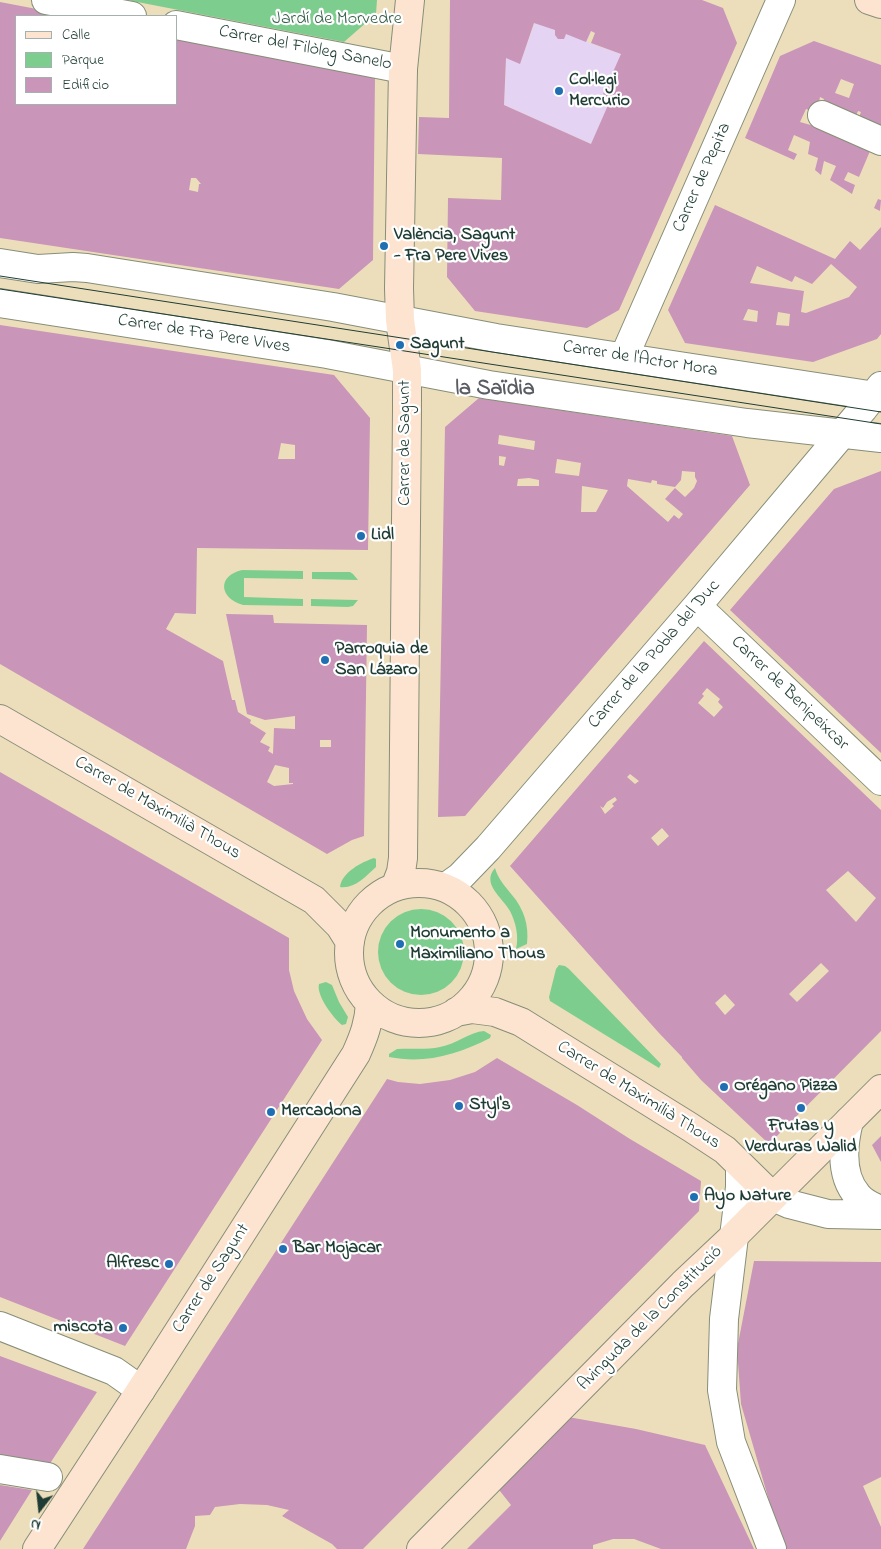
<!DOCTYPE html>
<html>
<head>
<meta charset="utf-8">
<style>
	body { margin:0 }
	#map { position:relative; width:881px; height:1549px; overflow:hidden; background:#eddebb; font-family:"Indie Flower",sans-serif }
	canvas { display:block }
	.legend { position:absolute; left:15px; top:15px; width:162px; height:90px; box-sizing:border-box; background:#fff; border:1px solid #a5b1ae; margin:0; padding:6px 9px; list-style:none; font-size:15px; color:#1f3d34 }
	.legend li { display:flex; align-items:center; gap:10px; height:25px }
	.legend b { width:25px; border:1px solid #a5b1ae }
	.north { position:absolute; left:15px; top:1484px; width:50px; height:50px; -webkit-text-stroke:4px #fff; paint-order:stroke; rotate:196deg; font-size:14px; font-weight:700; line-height:20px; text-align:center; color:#1f3d34 }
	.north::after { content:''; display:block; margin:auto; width:18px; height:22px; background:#1f3d34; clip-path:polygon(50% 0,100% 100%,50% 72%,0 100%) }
</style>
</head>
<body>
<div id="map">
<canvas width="881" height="1549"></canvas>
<ul class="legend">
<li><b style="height:6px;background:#fde4d1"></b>Calle</li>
<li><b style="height:14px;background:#7dce8e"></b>Parque</li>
<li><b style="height:14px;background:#c995b9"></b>Edificio</li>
</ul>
<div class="north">N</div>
</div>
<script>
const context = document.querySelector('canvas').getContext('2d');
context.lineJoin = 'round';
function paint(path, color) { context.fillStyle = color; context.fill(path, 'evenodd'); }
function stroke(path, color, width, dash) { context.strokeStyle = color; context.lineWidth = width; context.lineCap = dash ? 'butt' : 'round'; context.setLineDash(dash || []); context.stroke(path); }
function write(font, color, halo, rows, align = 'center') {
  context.font = font + ' "Indie Flower",sans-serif'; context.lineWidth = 4.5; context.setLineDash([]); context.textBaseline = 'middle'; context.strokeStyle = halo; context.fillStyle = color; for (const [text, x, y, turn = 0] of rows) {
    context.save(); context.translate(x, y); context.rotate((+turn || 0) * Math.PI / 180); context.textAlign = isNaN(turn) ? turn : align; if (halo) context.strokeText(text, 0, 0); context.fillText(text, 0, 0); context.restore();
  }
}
const built = new Path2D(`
	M543,0h59l-15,42 42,15 -2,103 -123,-55 2,-47 14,5z`);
const green = new Path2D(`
	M127,0h250l-1,14 -32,28z
	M242,570l61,1v8l-59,-1v19l59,2v7l-60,-1c-24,-7 -26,-29 -1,-35z
	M312,572h38l3,2 5,6 -46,-1z
	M311,599l47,1 -5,6 -5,1 -37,-1z
	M374,858l2,1v8c-11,10 -21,22 -36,20 2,-15 22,-25 34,-29z
	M495,868c3,11 10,18 17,27 12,14 17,30 15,49l-11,5c3,-13 0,-26 -6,-38 -8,-14 -29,-27 -15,-43z
	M378 952a43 43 0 1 1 86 0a43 43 0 1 1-86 0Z
	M559,965l6,1 4,3 92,95 -2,4 -109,-67 -1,-4 7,-28z
	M326,982l6,3 7,17 9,15 -2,7 -4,1c-9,-7 -26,-30 -23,-41z
	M484,1031l7,4 -1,3c-33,17 -65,26 -101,19v-3l8,-5c15,-1 29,1 43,-2 16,-3 30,-15 44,-16z`);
const building = new Path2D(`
	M450,0h252l21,8 14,35 -118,267 -32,18 -112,-17 -28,-34 1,-79 53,2 1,-42 -84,-4 1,-37 30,1zM534,23l21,7v5l3,4h6l2,-5 20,8 5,-11 4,2 -4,10 30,11 -20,45 8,4 -18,41 -87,-39 2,-47 14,6z
	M0,2l68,13 -52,1v88h160v-69l199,42 -2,183 -34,29 -339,-51zM191,178h5l5,6h-2l-1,8 -9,-2z
	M814,41l67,24v67l-24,-10 4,-10 -3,-1 -4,9 -33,-14 3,-7 -4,-2 -3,16 -11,-4 -6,13 14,4 1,-7 58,25 -14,33 -11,-5 -4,8 11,5 -3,9 -22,-14 6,-14 -12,-5 -3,14 -6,-5 3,-12 -10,-4 2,-12 -16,-7 -6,15 9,4 -3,6 -49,-22 35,-82zM841,79l13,5 -5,14 -14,-5z
	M878,199l3,1 -1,11 -6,-3z
	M715,205l120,54 15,-18 10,9 21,-23v107l-4,5 -64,23 -128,-19 -17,-33zM831,264l26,23 -8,10 -43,16 -5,-1 3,-21 -54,-8 7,-17 35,16 3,-6 17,8zM748,309l10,2 -1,11 -14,-2zM778,312l12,2 -1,12 -13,-1z
	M0,325l334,50 36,43 -2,132 -171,-2 -1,66 -21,-1 -9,16 57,32 9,39h3l3,12 13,8 -1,3 16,10 -6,9 10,5 -2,4 5,3 1,-26 21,1v-13l-30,4 -18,-6 -21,-100 47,1 1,8 93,2 -3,211 -12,4 -25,14 -327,-190zM281,443l14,2v14h-17zM320,740h11v7h-11zM275,765l14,3v15h4v1l-19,2 -7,-4z
	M479,398l253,38 18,49 -285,331 -27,1 7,-390zM499,435l36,6 -1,9 -36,-6zM499,456l7,1 -2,9 -5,-1zM557,459l24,4 -2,13 -24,-3zM682,471l13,1v5l2,4 -3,7 -9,9 -10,-9 -10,11 18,15 -4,5 -5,-4 -6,7 -41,-36 1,-7 23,4 1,-3 5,1v3l18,3 6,-7zM529,478l10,2v6h-22l1,-7zM582,486l26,4 -12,22h-15z
	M881,471v282l-151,-143 104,-121z
	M704,641l177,169v221l-112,113 -68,-64 -19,-22v-1l-23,-24 -149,-167zM707,688l13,11 -2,3 5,5 -9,10 -16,-14 6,-7 -2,-2zM630,774l9,7 -4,3 -8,-7zM615,797l2,3 -5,4 2,2 -9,8 -5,-8 3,2 4,-6zM662,828l7,8 -11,10 -7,-8zM848,871l28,27 -20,24 -30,-32zM821,963l8,8 -32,31 -8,-8zM725,994l10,11 -10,10 -10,-12z
	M0,772l289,166v32l5,21 13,28 15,21 -197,306 -125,-49z
	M497,1058l80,47 53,34 71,42 -2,30 -336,338h-26l-5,-5 -50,-28 7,-6 -22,-5 -27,-1 -25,3 -5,8 -15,1v10l-9,23h-103l304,-470 11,3 22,2 30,-4 25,-8z
	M881,1136v26l-9,-17z
	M754,1261l127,1v215l-18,9 18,41v22h-95l-9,-21 -36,-124 -4,-55z
	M0,1356l97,36 -50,76 -47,-9z
	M568,1417l68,12 69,16 49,104h-93l-27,-10h-21l-20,6v4h-126l44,-44 -15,-19z
	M0,1485l32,5 -32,51z`);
const street = new Path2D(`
	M46,0l86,16
	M176,25l227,44
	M822,115l59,26
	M0,263l38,6 35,-2 14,1 246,39 163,31 385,59
	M0,303l327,51 162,31 258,38 134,15
	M624,357l157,-357
	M697,606l184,175
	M446,887l14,-10 28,-29 209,-242 166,-197 18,-23
	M849,1121c-6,24 -9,55 9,75 6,7 15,11 23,14
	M740,1166v21l-16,132 -2,71 9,52 41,107
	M773,1197l16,7 39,10 53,1
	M0,1326l114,45 27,19
	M0,1469l48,8`);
const secondary = new Path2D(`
	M869,0l12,4
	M0,719l314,181 26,26 10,16
	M349 953a70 70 0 1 1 140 0a70 70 0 1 1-140 0Z
	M396,885l5,-13 2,-14 4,-447v-41l-7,-50 -1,-32 4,-219 7,-69
	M456,1012l16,-3 23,3 26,10 169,105 35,23 48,47
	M37,1549l115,-176 204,-319c8,-18 13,-31 14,-51
	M421,1549l262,-265 50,-47 148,-148`);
const tram = new Path2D(`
	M0,276l881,136
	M0,289l881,135`);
const markers = [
	[559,91,5,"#1f6fb2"],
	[384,246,5,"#1f6fb2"],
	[400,345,5,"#1f6fb2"],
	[361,536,5,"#1f6fb2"],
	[325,660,5,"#1f6fb2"],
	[400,944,5,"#1f6fb2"],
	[724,1087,5,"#1f6fb2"],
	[459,1106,5,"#1f6fb2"],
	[801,1108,5,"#1f6fb2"],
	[271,1112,5,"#1f6fb2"],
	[694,1197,5,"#1f6fb2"],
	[283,1249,5,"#1f6fb2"],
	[169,1264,5,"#1f6fb2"],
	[123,1328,5,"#1f6fb2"]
];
const parkNames = [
	["Jardí de Morvedre",337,20]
];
const streetNames = [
	["Carrer del Filòleg Sanelo",305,49,11],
	["Carrer de Pepita",703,178,-66],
	["Carrer de Fra Pere Vives",204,335,9],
	["Carrer de l'Actor Mora",640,360,9],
	["Carrer de Sagunt",406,443,-90],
	["Carrer de la Pobla del Duc",655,655,-49],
	["Carrer de Benipeixcar",789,694,44],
	["Carrer de Maximilià Thous",157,809,30],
	["Carrer de Maximilià Thous",638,1096,32],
	["Carrer de Sagunt",212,1279,-57],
	["Avinguda de la Constitució",651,1319,-45]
];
const poiNames = [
	["Col·legi",569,81],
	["Mercurio",569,102],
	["València, Sagunt",394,236],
	["- Fra Pere Vives",394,257],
	["Sagunt",410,345],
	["Lidl",371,536],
	["Parroquia de",335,650],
	["San Lázaro",335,671],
	["Monumento a",410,934],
	["Maximiliano Thous",410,955],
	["Orégano Pizza",734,1087],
	["Styl's",469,1106],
	["Mercadona",281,1112],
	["Frutas y",801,1127,"center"],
	["Verduras Walid",801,1148,"center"],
	["Ayo Nature",704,1197],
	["Bar Mojacar",293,1249],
	["Alfresc",159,1264,"right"],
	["miscota",113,1328,"right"]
];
const districtNames = [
	["la Saïdia",495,390]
];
paint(built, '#e4d3f2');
paint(green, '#7dce8e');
paint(building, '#c995b9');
stroke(street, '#868e78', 30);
stroke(secondary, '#868e78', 30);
stroke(street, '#fff', 28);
stroke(secondary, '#fde4d1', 28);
stroke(tram, '#1f3d34', 1);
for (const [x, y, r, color] of markers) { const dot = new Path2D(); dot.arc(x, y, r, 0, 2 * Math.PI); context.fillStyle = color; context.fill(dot); stroke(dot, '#fff', 2); }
write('18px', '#36614a', '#fff', parkNames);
write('18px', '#1f3d34', '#fff', streetNames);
write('bold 18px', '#1f3d34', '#fff', poiNames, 'left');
write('bold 22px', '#5a5c63', '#fff', districtNames);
</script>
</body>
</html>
